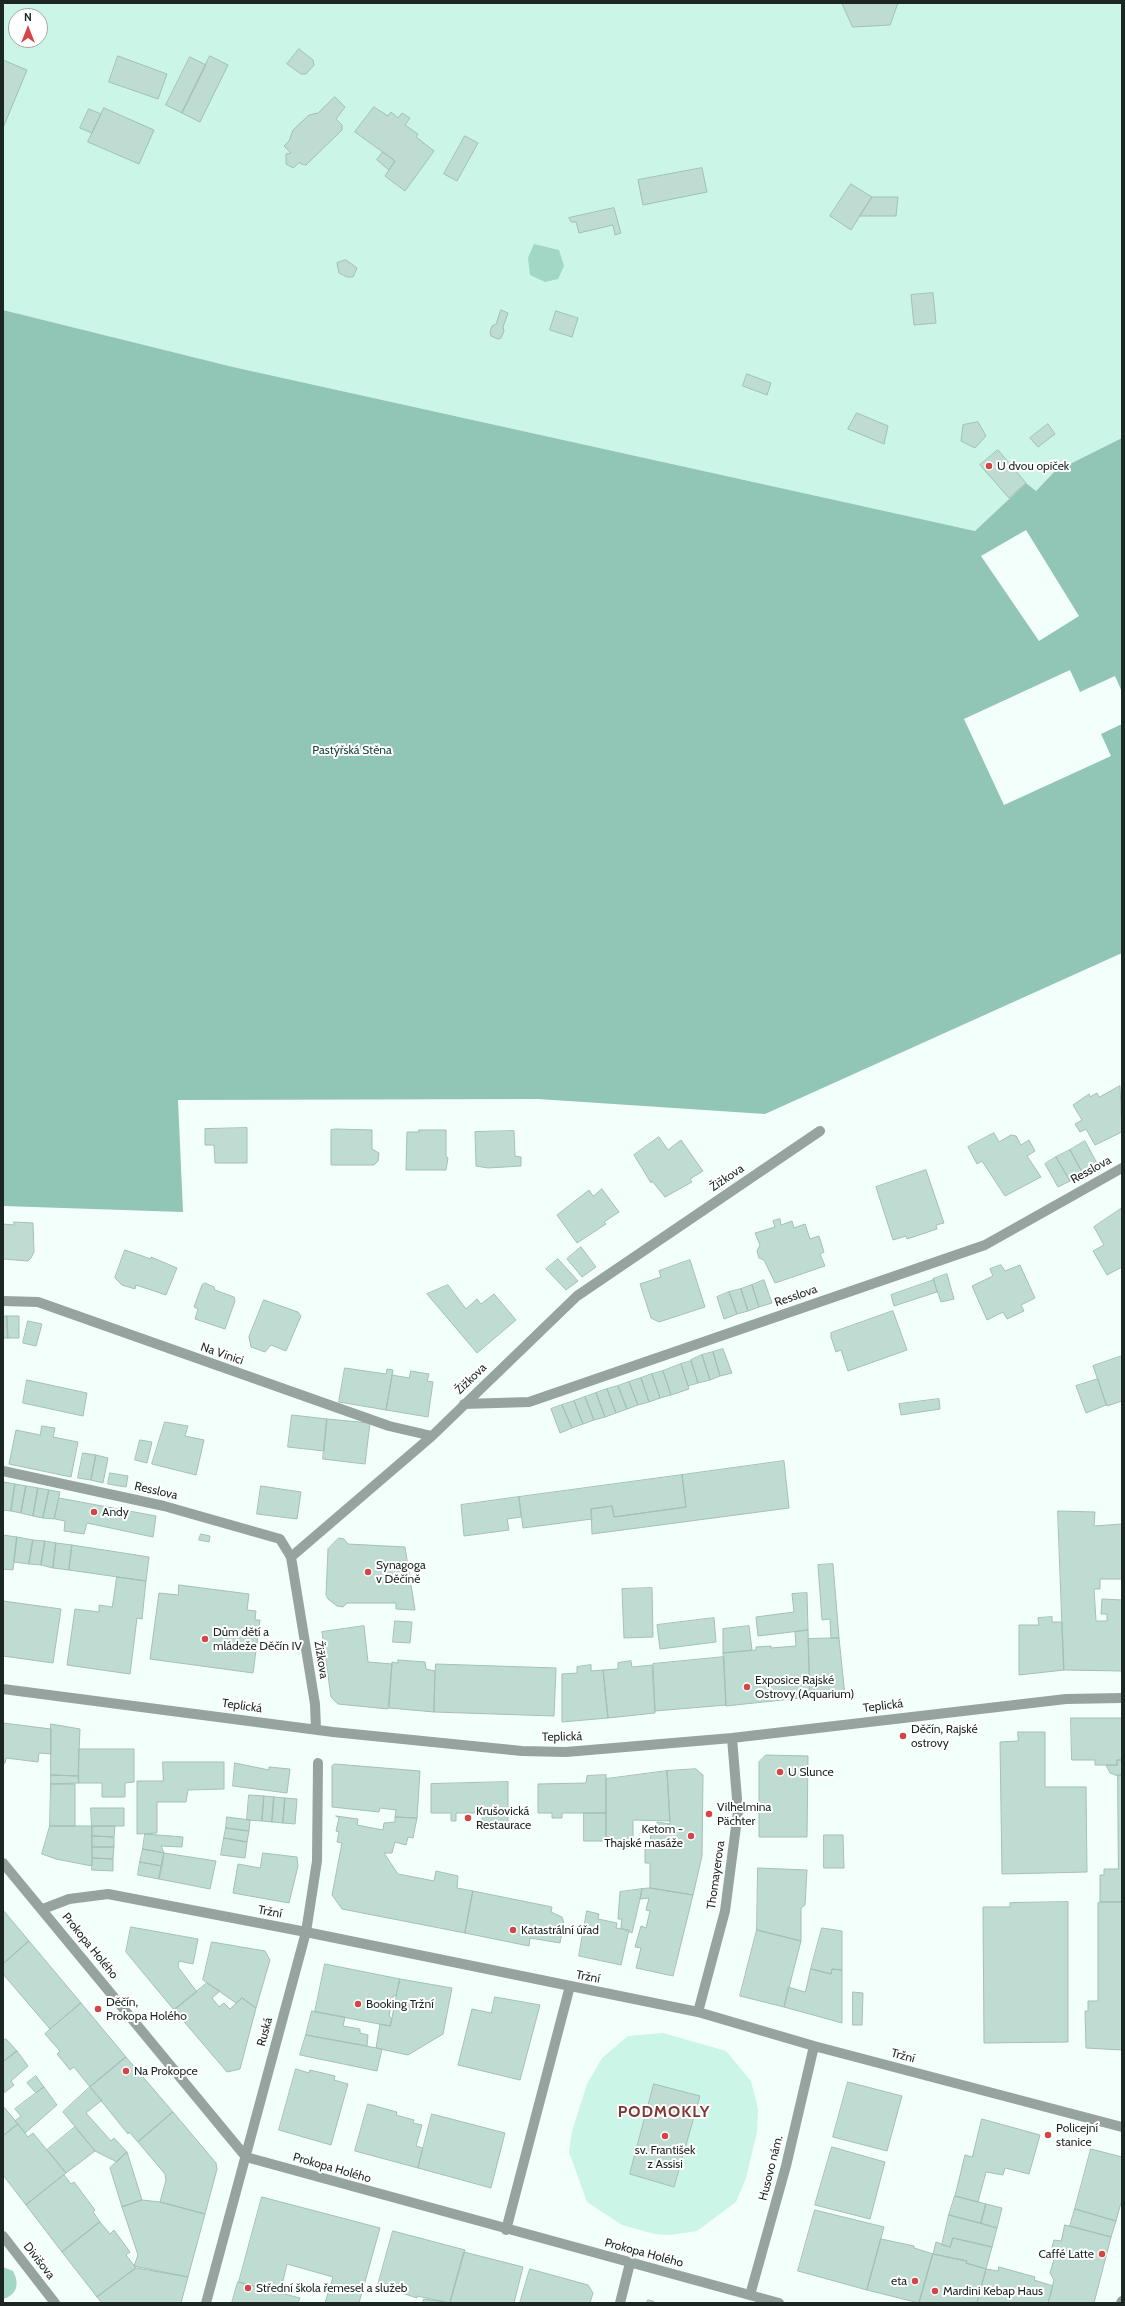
<!DOCTYPE html>
<html>
<head>
<meta charset="utf-8">
<style>
	body { margin:0 }
	#map { position:relative; width:1125px; height:2306px; overflow:hidden; background:#f3fffb; font-family:Cabin,sans-serif }
	canvas { display:block }
	.frame { position:absolute; inset:0; border:4px solid #1c2723; pointer-events:none }
	.north { position:absolute; left:8px; top:8px; width:40px; height:40px; box-sizing:border-box; background:#fff; border:1px solid #a4a9a7; border-radius:50%; rotate:0deg; font-size:11px; font-weight:700; line-height:16px; text-align:center; color:#1c2723 }
	.north::after { content:''; display:block; margin:auto; width:14px; height:18px; background:#d44547; clip-path:polygon(50% 0,100% 100%,50% 72%,0 100%) }
</style>
</head>
<body>
<div id="map">
<canvas width="1125" height="2306"></canvas>
<div class="frame"></div>
<div class="north">N</div>
</div>
<script>
const context = document.querySelector('canvas').getContext('2d');
context.lineJoin = 'round';
function paint(path, color) { context.fillStyle = color; context.fill(path, 'evenodd'); }
function stroke(path, color, width, dash) { context.strokeStyle = color; context.lineWidth = width; context.lineCap = dash ? 'butt' : 'round'; context.setLineDash(dash || []); context.stroke(path); }
function write(font, color, halo, rows, align = 'center') {
  context.font = font + ' Cabin,sans-serif'; context.lineWidth = 4; context.setLineDash([]); context.textBaseline = 'middle'; context.strokeStyle = halo; context.fillStyle = color; for (const [text, x, y, turn = 0] of rows) {
    context.save(); context.translate(x, y); context.rotate((+turn || 0) * Math.PI / 180); context.textAlign = isNaN(turn) ? turn : align; if (halo) context.strokeText(text, 0, 0); context.fillText(text, 0, 0); context.restore();
  }
}
const green = new Path2D(`
	M6,3h1116v435l-68,34 -18,19 -10,-8 -51,48 -742,-164 -230,-57v-302zM16,16h24v24h-24z
	M663,2033l63,18 25,30 7,28 -1,23 -11,46 -10,24 -39,29 -27,4 -15,-1 -33,-9 -35,-23 -18,-50 3,-21 15,-47 15,-26 26,-22z`);
const forest = new Path2D(`
	M3,310l230,57 742,164 51,-48 10,8 18,-19 68,-34v254l-7,-16 -35,16 -10,-22 -106,49 40,86 107,-49 -10,-22 21,-10v229l-357,161 -227,-15 -360,1 5,112 -180,-6zM1026,530l53,86 -40,25 -58,-85z`);
const water = new Path2D(`
	M534,244l25,6 5,16 -6,13 -13,3 -15,-7 -2,-17z
	M3,2267l10,4c7,13 4,24 -10,28z`);
const building = new Path2D(`
	M842,3h56l-8,22 -37,2z
	M299,49l14,11 1,5 -8,9h-5l-14,-10z
	M118,56l49,18 -9,25 -49,-17z
	M210,56l18,9 -28,57 -18,-9z
	M190,57l16,8 -24,48 -16,-8z
	M3,60l24,10 -24,58z
	M335,97l10,10 -9,12 6,6v5l-36,35 -5,-1 -1,-2 -7,6 -7,-4v-10l5,-1 -7,-7 5,-5 4,-11 16,-15 9,-2z
	M374,107l14,9 3,-4 7,6 4,-5 8,5 -5,7 13,9 -2,3 18,14 -29,40 -20,-15 10,-15 -40,-29z
	M104,108l50,22 -15,34 -51,-22z
	M89,109l12,5 -9,19 -12,-5z
	M465,136l13,7 -21,38 -13,-7z
	M383,152l12,9 -6,9 -12,-10z
	M702,168l5,24 -64,13 -5,-25z
	M851,184l21,13 -21,33 -21,-14z
	M872,197h26l-2,19h-36z
	M614,208l7,25 -6,2 -2,-10 -34,8 -3,-11h-5l-2,-4z
	M346,260l11,8 -4,9h-6l-8,-4 -2,-10z
	M933,293l3,30 -22,2 -3,-30z
	M501,310l7,3 -5,14 1,4 -3,7 -3,1 -7,-3 -1,-4 2,-6 4,-2z
	M556,311l22,7 -6,19 -22,-7z
	M747,374l24,9 -4,12 -24,-9z
	M857,413l31,13 -4,18 -36,-15z
	M978,422l8,14 -11,12 -14,-7 2,-16z
	M1048,424l7,10 -17,13 -8,-9z
	M998,450l28,33 -17,15 -29,-33z
	M1120,1086l2,46 -27,13 -9,-16 -6,3 -5,-8 7,-4 -9,-15 16,-11 1,3 7,-4 2,4z
	M247,1128v35h-32l-1,-18h-9v-16z
	M336,1129l36,1v19l7,4 -1,8 -4,4h-43v-35z
	M419,1130h27v26l2,2 -2,12h-40l1,-38h12z
	M514,1131l1,25 6,1v9l-33,2 -12,-2 -1,-34z
	M994,1133l5,9 12,-7 5,1 5,9 8,-5 6,11 -8,5 14,21 -36,19 -23,-35 -5,3 -9,-17z
	M659,1137l9,13 13,-10 22,31 -13,8 2,3 -27,15 -13,-16 -1,2 -17,-28z
	M1085,1141l13,24 -15,9 -13,-24z
	M1070,1150l13,24 -13,7 -14,-24z
	M1056,1157l14,24 -12,6 -13,-23z
	M926,1170l18,53 -8,2 1,4 -30,10 -1,-3 -13,4 -17,-53z
	M602,1189l17,23 -15,10 2,2 -29,19 -20,-28 32,-25 4,6z
	M1122,1208v59l-15,8 -14,-24 11,-6 -10,-18z
	M780,1219l1,6 11,-4 2,7 11,-4 5,15 9,-3 5,16 -4,2 5,12 -50,17 -11,-23 -5,-2 -2,-7 3,-6 -5,-12 20,-6 -2,-6z
	M14,1222l19,1 1,29 -3,6 -3,3 -25,-2v-35l11,1z
	M581,1247l15,20 -14,10 -15,-18z
	M125,1250l26,9v-2l26,11 -11,27 -30,-10 -1,4 -13,-4 -7,-7z
	M558,1259l20,22 -12,9 -20,-21z
	M690,1260l15,47 -46,15 -8,-4 -11,-34 21,-7 -2,-6z
	M1001,1265l4,6 15,-6 15,33 -14,7 3,6 -17,8 -4,-7 -16,8 -15,-34 21,-10 -3,-7z
	M947,1274l7,25 -13,3 -8,-23z
	M764,1280l8,23 -13,4 -7,-22z
	M934,1280l3,12 -43,14 -3,-11z
	M205,1283l9,4 1,3 19,7 1,4 -10,28 -30,-10 3,-10 -4,-2 8,-22z
	M448,1285l18,24 11,-10 4,5 13,-10 22,26 -39,33 -50,-59z
	M752,1285l7,22 -11,4 -7,-22z
	M741,1289l7,22 -11,3 -8,-22z
	M729,1292l8,22 -13,5 -7,-22z
	M264,1300l34,12 3,4 -15,35 -15,-6 -6,7 -14,-5 -2,-10z
	M893,1311l14,39 -59,21 -7,-21 -5,2 -5,-15v-4z
	M3,1316h4l1,22h-5z
	M7,1316h12v22h-11z
	M28,1321l14,3 -6,22 -13,-3z
	M723,1349l9,24 -12,3 -7,-24z
	M713,1352l7,24 -10,4 -8,-25z
	M702,1355l8,25 -12,3 -7,-23z
	M1122,1356v45l-15,5 -14,-40z
	M691,1361l7,22 -10,3 -7,-22z
	M681,1364l8,25 -18,6 -8,-24z
	M345,1368l41,6 1,-5 6,1 -7,40 -47,-8z
	M411,1371l18,3 -2,7 6,1 -5,35 -42,-7 6,-35 17,3z
	M663,1371l8,24 -11,3 -8,-24z
	M652,1374l8,24 -11,4 -8,-24z
	M641,1378l8,24 -11,3 -9,-23z
	M1098,1379l8,26 -20,8 -10,-27z
	M27,1380l60,13 -4,23 -60,-13z
	M629,1382l9,23 -11,4 -9,-23z
	M618,1386l9,23 -11,4 -9,-24z
	M607,1389l9,24 -11,4 -9,-24z
	M596,1393l9,24 -11,3 -9,-23z
	M585,1397l9,23 -11,4 -9,-23z
	M939,1399l1,10 -39,6 -2,-11z
	M574,1401l9,23 -11,4 -10,-23z
	M562,1405l10,23 -12,5 -9,-24z
	M292,1415l35,4 -3,32 -36,-4z
	M327,1419l43,4 -5,41 -42,-5z
	M165,1422l23,4 -3,10 19,4 -8,35 -44,-11z
	M42,1426l13,2 -2,9 25,5 -7,35 -62,-13 7,-34 24,5z
	M140,1440l12,2 -5,21 -12,-3z
	M83,1453l13,2 -5,25 -13,-2z
	M96,1455l12,3 -5,25 -12,-3z
	M784,1461l5,47 -197,26 -1,-25 21,-3 2,11 72,-10 -4,-32z
	M110,1473l18,3 -2,11 -18,-3z
	M682,1475l4,32 -72,10 -2,-11 -21,3 1,10 -69,9 -4,-31z
	M4,1482l11,2 -4,27 -8,-1z
	M15,1484l11,2 -5,27 -10,-2z
	M26,1486l12,2 -5,28 -12,-3z
	M261,1486l40,6 -4,27 -40,-5z
	M38,1488l11,2 -6,28 -10,-2z
	M49,1490l11,2 -6,27 -11,-1z
	M519,1497l2,20 -14,2 2,11 -45,6 -3,-31z
	M59,1498l97,18 -3,21 -66,-14 -3,11 -20,-3 1,-10 -10,-2z
	M1058,1511l37,1 -1,14 28,-2v55h-22v10h-6l2,32h11v-7h-6l1,-15 20,1v71l-58,-1z
	M201,1534l9,2 -1,6 -10,-2z
	M3,1535l14,2 -4,33 -10,-1z
	M17,1537l16,3 -4,24 -15,-2z
	M339,1538l5,1 4,5 57,3 10,63 -19,-1v-6h-49l-4,4 -6,-1 -9,-7 -2,-4 2,-46z
	M33,1540l12,1 -4,24 -12,-1z
	M45,1541l11,2 -3,25 -12,-3z
	M56,1543l16,2 -3,25 -16,-2z
	M72,1545l77,12 -3,24 -77,-11z
	M833,1564l6,74h-8l-1,-19 -8,1 -4,-55z
	M117,1577l29,4 -4,38 -5,-1 -7,56 -63,-9 8,-56 24,3v-7l13,2z
	M179,1585l70,9 -2,16 9,1 -1,9h5l-7,53 -103,-14 9,-66 19,2z
	M652,1588l1,49 -29,1 -2,-49z
	M807,1593l1,37 -50,6 -2,-19 38,-5 -2,-18z
	M3,1601l58,8 -8,54 -50,-7z
	M1052,1617v5h10l2,48 -45,5v-50h20l-1,-7z
	M714,1618l2,24 -56,7 -3,-24z
	M395,1621l17,1 -2,21 -17,-1z
	M364,1626l4,36 24,2 -4,45 -50,-5 -7,-7 -9,-65z
	M749,1626l3,24 -29,3v-24z
	M808,1630l2,67 -84,9 -3,-53 33,-3v-3l15,-1v2l25,-2 -1,-14z
	M831,1638h8l6,58 -35,2 -2,-59z
	M724,1657l2,48 -71,6 -2,-47z
	M398,1660l27,2 1,7 9,2 -1,41 -45,-4 3,-46 6,1z
	M631,1661l1,6 20,-2 3,48 -47,5 -5,-48 15,-1v-6z
	M436,1664l120,4 -2,48 -120,-4z
	M591,1665v6l12,-1 5,48 -46,4v-48l15,-1v-6z
	M1071,1718h51v42h-5v5h-22v-5h-23z
	M3,1723l48,6v25l-12,-1 -1,9 -32,-4 -1,5 -2,1z
	M51,1724l29,5 -2,47 -27,-1z
	M1018,1732h27v55h41l1,85 -85,2 -2,-132 18,-1z
	M79,1749h55v33l-9,1v14h-23v-14h-23z
	M766,1755l42,1 -1,81h-48v-75z
	M1117,1760h5v15l-4,1 -8,-3 -4,-8h11z
	M163,1762h61v27l-36,1 -2,12h-29v31l-20,1v-53h26z
	M235,1763l34,7v-3l21,2 -3,24 -54,-7z
	M335,1764l85,7 -3,47 -22,-1 1,-7 -16,-2 -1,4 -47,-5v-41z
	M696,1769l7,6 -1,81 -9,39 -43,-7v-25h-5v-15h5l1,-18h7l-1,-8 13,2 -3,-53z
	M667,1771l3,50 -37,-1v25h-27v-66z
	M51,1775l27,1 1,7 -28,1z
	M606,1775v38h-44v5h-10v-5h-14v-29l48,-1 1,-7z
	M1118,1775h4v127h-22v-27h4v-6h14z
	M508,1782v41h-26v-10h-26v8h-5v-8h-20v-29z
	M51,1784h24v42h-25z
	M249,1795l15,1 -2,25 -15,-1z
	M264,1796l10,1 -2,25 -10,-1z
	M274,1797l11,1 -2,25 -11,-1z
	M285,1798l12,1 -2,25 -12,-1z
	M91,1808h33v18h-32z
	M584,1813h22v28h-22z
	M336,1816l22,3 -1,6 26,5 1,-7 11,-1v-5l22,1 -4,20 -5,-1 -2,8 -11,-3 -3,11h-8l14,21 36,7 2,-10 22,5 -1,12 16,3 -8,42 -123,-24 -10,-14 10,-52 -5,-1 2,-10 -3,-1 3,-13z
	M227,1817l23,3 -1,11 -23,-3z
	M50,1826h42v40l-36,-7 -14,-5z
	M92,1826h23l-1,11 -22,-1z
	M226,1828l23,3 -2,11 -23,-4z
	M145,1834l38,3 -1,10 -21,-1 3,7 -21,-4z
	M824,1835h19l1,33h-20z
	M92,1836l22,1v10h-22z
	M224,1838l23,4 -2,16 -24,-3z
	M92,1847h22l-1,12 -20,-1z
	M143,1849l21,4 -2,13 -22,-4z
	M164,1853l52,8 -6,28 -51,-10z
	M263,1853l34,4 1,9 -9,37 -56,-10 5,-29 22,4z
	M93,1858l20,1v12l-21,-1z
	M140,1862l22,4 -3,13 -21,-4z
	M758,1868l49,2 -2,35 -4,3v33l-44,-11z
	M650,1888l43,7 -20,81 -37,-8 5,-20 -6,-1 6,-21 5,2 4,-17 -4,-1 3,-12 -9,1 2,-10z
	M642,1889l-2,10 -8,34 -11,-5 1,-9h-4l2,-27z
	M473,1891l79,16 -1,5 11,5 2,6 -4,20 -30,-5 -1,8 -64,-13z
	M1068,1902v140l-84,1 -1,-136h27v-4z
	M1100,1902h22v148l-36,-2 -1,-37h3v-10h10v-98z
	M3,1910l26,31 -26,23z
	M587,1911l12,3 -1,5 19,4 -1,5 13,2 -8,35 -42,-9z
	M131,1927l67,12 -5,25 -14,-3 -1,6 19,25 -23,18 -48,-58z
	M822,1928l20,3v39l-10,-1 -1,5 -20,-5z
	M757,1930l44,11 -17,66 -44,-11z
	M29,1941l52,62 -31,26 -47,-55v-10z
	M212,1942l53,9 5,9 -14,48 -14,-10 -6,5 -33,-23z
	M325,1964l75,15 -4,17h-3l-4,20 3,3 -2,7 -75,-14z
	M811,1969l20,5 1,-5 10,1v53l-58,-16 4,-20 17,5z
	M400,1979l52,9 -9,46 -35,21 -32,-7 4,-24 10,2z
	M207,1983l13,8 -8,7 7,9 5,-4 6,6 12,-11 14,10 -16,61 -13,3 -53,-62z
	M853,1992l10,1 -1,32h-9z
	M495,1997l45,8 -20,75 -62,-15 14,-56 19,4z
	M81,2003l45,54 -36,30 -16,-20 -4,3 -13,-16 3,-3 -15,-17z
	M312,2011l33,6 -2,9 17,3v4l8,2 -1,11 -61,-11z
	M306,2035l76,14 -5,22 -77,-16z
	M6,2039l11,12 -14,11v-21z
	M17,2051l11,15 -17,15 3,4 -10,8 -1,-31z
	M126,2057l47,55 -35,30 -9,-10 -1,2 -38,-47z
	M296,2069l13,4 1,-3 25,6 -1,4 14,4 -17,61 -52,-15z
	M36,2076l8,11 -8,6 -9,-10z
	M848,2082l54,14 -15,55 -54,-14z
	M654,2084l46,12 -26,91 -44,-13z
	M44,2087l13,18 -32,28 -10,-12 6,-5 -6,-7z
	M90,2087l12,13 -16,13 25,28 3,-3 13,14 -10,10 -22,-11 -32,-39z
	M368,2104l29,8 -1,3 18,5 -1,3 9,2 -6,21 7,2 -5,20 -63,-17z
	M3,2106l15,18 -15,12z
	M173,2112l43,51 1,6 -12,45 -45,-12 6,-22 -1,-6 -27,-32z
	M432,2114l73,19 -14,55 -73,-20z
	M982,2119l58,16 -11,39 -24,-6 -2,7 -17,-3 -8,30 -23,-6 10,-41 7,2z
	M18,2124l10,13 5,-4 33,40 -40,32 -23,-30v-39z
	M75,2127l20,24 -29,22 -19,-23z
	M832,2147l53,15 -15,57 -55,-14z
	M1091,2149l31,8v42l-6,22 -41,-12z
	M127,2152l15,48 -20,7 -12,-39z
	M64,2175l7,9 3,-2 21,28 -2,2 7,10 -38,30 -36,-47z
	M955,2196l31,8 -5,19 -32,-8z
	M262,2197l118,31 -21,75h-34l8,-26 -46,-13 -7,29 -41,-11z
	M142,2200l18,2 45,12 -17,63 -54,-11 4,-11 -16,-48z
	M986,2204l16,4 -5,20 -16,-5z
	M1075,2209l41,12 -5,16 -41,-11z
	M815,2210l69,17 -17,63 -69,-19z
	M949,2215l48,13 -5,19 -39,-9 -3,9 -8,-2z
	M100,2222l10,12 4,-4 16,22 -4,3 10,13 -39,29 -35,-45z
	M1065,2225l46,12 -17,66h-46l6,-23 -4,-7 5,-17 -5,-1 4,-15 7,1z
	M393,2231l72,19 -15,53 -33,-7v2l-39,-13z
	M953,2238l39,9 -6,22 -20,-6 1,-2 -34,-7 3,-12 14,5z
	M881,2239l33,7v2l19,6 -14,49 -52,-13z
	M464,2252l59,15 -9,36h-64z
	M933,2254l34,7 -1,2 20,6 -9,34h-58z
	M999,2267l36,10 -1,3 19,6 -5,17h-71l9,-34 12,2z
	M136,2268l52,9 -7,26h-79l-5,-6z
	M530,2269l58,16 5,8 -3,10h-70z
	M238,2282l62,16 -2,5h-66z
	M424,2299l21,3 -22,1z
	M648,2300l5,1 2,2h-8z`);
const street = new Path2D(`
	M3,1301l35,1 351,124 43,10
	M464,1404l65,-2 456,-157 137,-77
	M3,1471l161,35 116,33 11,18
	M3,1689l330,43 189,19 44,1 166,-14 334,-39 56,-1
	M316,1729l-1,-25 -24,-147 141,-121 145,-140 243,-165
	M3,1863l243,294 533,146
	M43,1909l26,-10 39,-5 198,38 392,80 116,34 308,81
	M698,2012l27,-101 13,-100 -6,-73
	M506,2230l64,-244
	M3,2236l52,67
	M750,2295l36,-129 28,-120
	M206,2303l100,-371 11,-71 1,-98
	M620,2303l10,-40
	M1121,2303l1,-2`);
const markers = [
	[989,466,4,"#d44547"],
	[94,1512,4,"#d44547"],
	[368,1572,4,"#d44547"],
	[205,1639,4,"#d44547"],
	[747,1687,4,"#d44547"],
	[903,1736,4,"#d44547"],
	[780,1772,4,"#d44547"],
	[709,1814,4,"#d44547"],
	[468,1818,4,"#d44547"],
	[691,1836,4,"#d44547"],
	[513,1930,4,"#d44547"],
	[358,2004,4,"#d44547"],
	[98,2009,4,"#d44547"],
	[126,2071,4,"#d44547"],
	[1048,2135,4,"#d44547"],
	[665,2136,4,"#d44547"],
	[1102,2254,4,"#d44547"],
	[915,2281,4,"#d44547"],
	[248,2288,4,"#d44547"],
	[935,2291,4,"#d44547"]
];
const poiNames = [
	["U dvou opiček",997,466],
	["Andy",102,1512],
	["Synagoga",376,1565],
	["v Děčíně",376,1579],
	["Dům dětí a",213,1632],
	["mládeže Děčín IV",213,1646],
	["Exposice Rajské",755,1680],
	["Ostrovy (Aquarium)",755,1694],
	["Děčín, Rajské",911,1729],
	["ostrovy",911,1743],
	["U Slunce",788,1772],
	["Vilhelmina",717,1807],
	["Pächter",717,1821],
	["Krušovická",476,1811],
	["Restaurace",476,1825],
	["Ketom -",683,1829,"right"],
	["Thajské masáže",683,1843,"right"],
	["Katastrální úřad",521,1930],
	["Děčín,",106,2002],
	["Prokopa Holého",106,2016],
	["Booking Tržní",366,2004],
	["Na Prokopce",134,2071],
	["Policejní",1056,2128],
	["stanice",1056,2142],
	["sv. František",665,2150,"center"],
	["z Assisi",665,2164,"center"],
	["Caffé Latte",1094,2254,"right"],
	["eta",907,2281,"right"],
	["Střední škola řemesel a služeb",256,2288],
	["Mardini Kebap Haus",943,2291]
];
const parkNames = [
	["Pastýřská Stěna",352,750]
];
const streetNames = [
	["Resslova",1091,1170,-29],
	["Žižkova",727,1178,-34],
	["Resslova",796,1296,-19],
	["Na Vinici",222,1354,19],
	["Žižkova",471,1379,-44],
	["Resslova",156,1491,13],
	["Žižkova",321,1660,81],
	["Teplická",242,1706,8],
	["Teplická",883,1706,-7],
	["Teplická",562,1737,-1],
	["Thomayerova",716,1875,-82],
	["Tržní",270,1912,11],
	["Prokopa Holého",90,1946,51],
	["Tržní",588,1977,11],
	["Ruská",265,2032,-75],
	["Tržní",903,2056,15],
	["Prokopa Holého",332,2168,16],
	["Husovo nám.",771,2168,-76],
	["Prokopa Holého",644,2253,15],
	["Divišova",39,2261,52]
];
const districtNames = [
	["PODMOKLY",664,2112]
];
paint(green, '#caf5e7');
paint(forest, '#91c5b5');
paint(water, '#a2d7c6');
paint(building, '#bedcd2');
stroke(building, '#a3c0b7', 1);
stroke(street, '#96a39e', 10);
for (const [x, y, r, color] of markers) { const dot = new Path2D(); dot.arc(x, y, r, 0, 2 * Math.PI); context.fillStyle = color; context.fill(dot); stroke(dot, '#fff', 1.5); }
write('12px', '#1c2723', '#fff', poiNames, 'left');
write('12px', '#19473b', '#fff', parkNames);
write('12px', '#1c2723', '#fff', streetNames);
context.letterSpacing = '1px';
write('bold 16px', '#7f3735', '#fff', districtNames);
context.letterSpacing = '0px';
</script>
</body>
</html>
